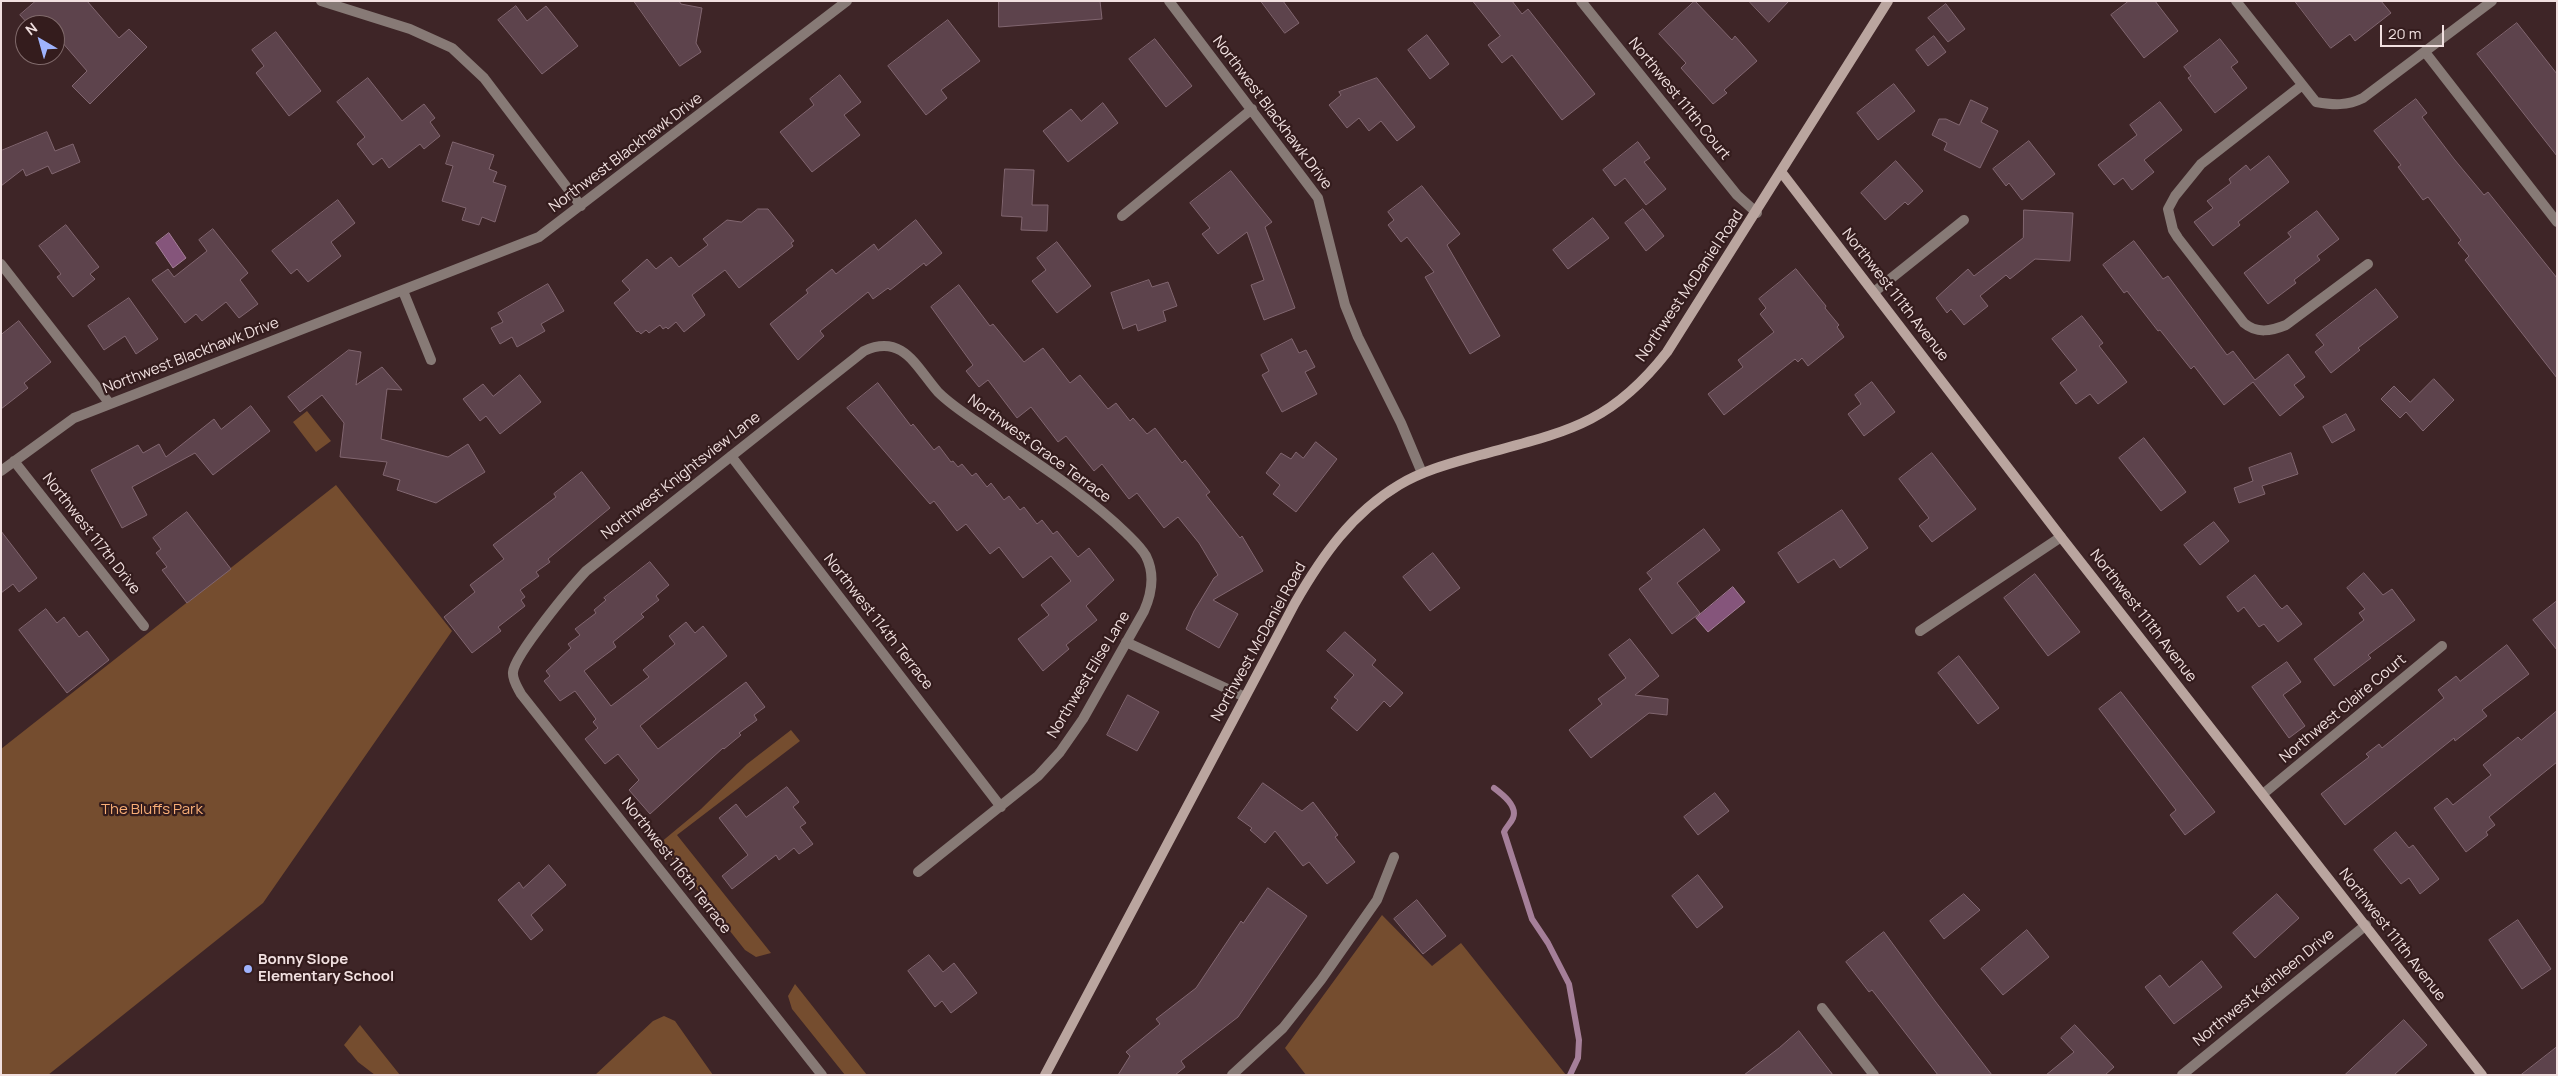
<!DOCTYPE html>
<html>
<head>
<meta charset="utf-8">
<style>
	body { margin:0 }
	#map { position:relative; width:2558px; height:1076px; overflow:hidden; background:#3e2527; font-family:Manrope,sans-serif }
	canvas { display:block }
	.frame { position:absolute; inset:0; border:2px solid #f1e0e0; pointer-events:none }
	.north { position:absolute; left:15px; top:15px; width:50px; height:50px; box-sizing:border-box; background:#341c1d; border:1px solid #806a6b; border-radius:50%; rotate:322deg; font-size:14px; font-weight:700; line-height:20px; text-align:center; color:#f1e0e0 }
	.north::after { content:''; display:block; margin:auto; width:18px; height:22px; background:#9fb3fd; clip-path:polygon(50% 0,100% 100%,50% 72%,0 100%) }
	.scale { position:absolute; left:2380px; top:25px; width:64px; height:22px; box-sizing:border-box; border:2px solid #f1e0e0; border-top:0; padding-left:6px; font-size:15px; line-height:18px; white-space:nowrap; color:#f1e0e0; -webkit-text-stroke:4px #341c1d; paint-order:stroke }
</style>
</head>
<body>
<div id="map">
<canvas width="2558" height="1076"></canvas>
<div class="frame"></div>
<div class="north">N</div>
<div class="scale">20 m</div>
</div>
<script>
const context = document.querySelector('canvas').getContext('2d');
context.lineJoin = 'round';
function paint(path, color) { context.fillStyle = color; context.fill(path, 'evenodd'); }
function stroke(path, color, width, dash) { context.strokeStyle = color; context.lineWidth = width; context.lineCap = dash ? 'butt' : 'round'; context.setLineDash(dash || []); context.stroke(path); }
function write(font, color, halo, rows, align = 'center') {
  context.font = font + ' Manrope,sans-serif'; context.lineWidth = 4.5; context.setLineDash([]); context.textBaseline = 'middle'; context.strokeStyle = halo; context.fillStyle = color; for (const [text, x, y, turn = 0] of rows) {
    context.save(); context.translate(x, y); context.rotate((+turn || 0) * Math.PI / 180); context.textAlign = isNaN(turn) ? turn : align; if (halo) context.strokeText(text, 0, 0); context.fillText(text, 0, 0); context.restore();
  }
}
const green = new Path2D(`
	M307,411l24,30 -15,11 -23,-30z
	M336,485l116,146 -189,272 -215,172h-47v-326z
	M791,730l9,11 -123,94 94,118 -15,4 -11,-7 -85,-107 41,-34 46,-45z
	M1382,915l50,51 29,-23 105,132h-260l-21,-27z
	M795,984l72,91h-22l-53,-66 -4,-13z
	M664,1016l11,5 38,54h-118l58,-54z
	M360,1025l40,50h-25l-17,-13 -14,-17z`);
const water = new Path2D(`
	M169,233l17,25 -13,10 -17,-25z
	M1733,587l12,15 -37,30 -12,-14z`);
const stream = new Path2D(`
	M1494,788c8,6 24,18 19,30 -2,5 -7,9 -9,14l28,87 16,24 21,41 10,56 -1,18 -8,17`);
const building = new Path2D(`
	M36,1h51l32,37 10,-9 18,18 -57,57 -18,-18 15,-15 -32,-37v-9h-26l-9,-10z
	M634,1h45l2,3 21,4 -6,35 5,9 -21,14z
	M999,1h101l2,18 -103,8z
	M1261,1h22l16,22 -14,10z
	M1473,1h39l10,13 6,-5 67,85 -33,26 -50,-65 -10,8 -14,-18 12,-9z
	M1695,1l37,39 3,-4 22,25 -33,29 3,3 -14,11 -32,-36 5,-5 -27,-29z
	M1749,1h40l-20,21z
	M2129,1h26l23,30 -34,27 -33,-43z
	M2295,1h86l10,12 -36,28 -5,-7 -19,14z
	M1946,4l19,25 -17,13 -20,-24z
	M516,6l11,15 19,-15 32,40 -36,28 -44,-54z
	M948,20l32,41 -39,29 6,8 -21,17 -38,-49z
	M2517,23l40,51v82l-80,-102z
	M276,32l45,59 -32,25 -33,-43 8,-7 -12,-16z
	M1427,35l22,29 -19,15 -22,-29z
	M1934,36l12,16 -18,14 -12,-16z
	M1155,39l37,47 -26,21 -37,-48z
	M2220,39l18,23 -7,5 16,21 -32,25 -27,-35 3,-2 -7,-9z
	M840,75l21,27 -17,13 16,20 -48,37 -32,-40 34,-27 -4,-6z
	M368,78l34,43 22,-17 11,14 -5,4 10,14 -16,13 -4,-5 -31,24 -7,-10 -9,7 -16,-21 8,-7 -28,-35z
	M1377,78l38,49 -18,14 -16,-20 -12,10 -10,-13 -12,10 -18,-23 12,-10 -2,-3z
	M1894,84l21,27 -37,29 -21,-27z
	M2416,99l11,14 -5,4 32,42 30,36 4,-3 69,86v100l-92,-118 4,-4 -11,-13 3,-3 -33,-43 -5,3 -25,-33 3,-2 -27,-34z
	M1971,100l17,8 -7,14 17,9 -18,37 -36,-18 3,-7 -15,-8 7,-16h7l13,6z
	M2160,102l22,28 -38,30 10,12 -22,18 -9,-12 -9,7 -16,-20 39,-30 -7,-10z
	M1103,103l15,20 -50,39 -25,-31 28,-22 10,12z
	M47,132l8,19 18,-7 7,18 -28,12 -4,-8 -22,10 -3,-7 -22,17v-35z
	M2029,141l26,33 -33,26 -13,-17 -3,3 -13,-17z
	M453,142l41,13 -5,14 8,3 -4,10 13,4 -11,36 -13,-5 -3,8 -17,-5 4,-12 -24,-7 11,-35 -7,-2z
	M1638,142l12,16 -6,4 22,27 -20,16 -21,-27 -10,8 -12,-16z
	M2269,156l20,26 -51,40 2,3 -27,21 -19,-24 19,-14 -6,-7 24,-18 -2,-4 17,-14 4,5z
	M1896,161l27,30 -15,14 -3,-3 -20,18 -24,-27z
	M1005,169l29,1 -2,35h16l-1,26 -26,-1 1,-13 -20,-1z
	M1231,171l41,51 -7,5 30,81 -31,12 -13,-35 13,-5 -17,-48 -29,22 -16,-20 8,-6 -20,-25z
	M1422,186l38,48 -13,11 53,91 -30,18 -45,-77 9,-5 -27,-35 -6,5 -13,-17 6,-5 -6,-8z
	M338,200l17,23 -24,19 10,14 -33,26 -11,-13 -6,5 -19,-23z
	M758,209h10l26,32 -3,2 2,3 -54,42 -14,-18 -33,25 13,20 -21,17 -8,-10 -8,7 -2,-2 -3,2 -3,-4 -11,8 -3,-3 -5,4 -3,-3 -1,1 -23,-29 16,-13 -8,-9 25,-22 9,10 15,-12 8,10 29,-22 -5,-6 24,-19 14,2z
	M1643,209l21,27 -18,15 -21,-28z
	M2024,210l49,3 -3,48 -35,-2 -25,20 -4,-4 -26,21 8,10 -24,19 -13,-16 -4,4 -11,-15 32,-29 6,7 49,-38z
	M2317,211l22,28 -22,17 3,4 -26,20 2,3 -28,21 -24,-31 47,-36 -3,-4z
	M1593,218l16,20 -41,31 -15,-19z
	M916,220l26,33 -16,13 -2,-3 -34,27 -2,-2 -15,11 -5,-7 -48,39 4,5 -26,24 -28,-36 38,-31 -2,-3 26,-21 4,5 38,-30 4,6z
	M66,225l33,42 -9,7 5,5 -22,18 -16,-20 4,-3 -22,-28z
	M213,229l35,44 -8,7 18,24 -19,14 -13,-16 -24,19 -6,-7 -11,9 -33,-43 16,-11 6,8 33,-26 -8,-11z
	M2134,241l29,38 5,-3 59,79 6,-4 22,29 33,-26 17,23 -11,8 10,12 -24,19 -27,-34 -29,23 -30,-39 -3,3 -31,-39 -2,1 -31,-40 -3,2 -21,-28z
	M1057,242l34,44 -34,27 -25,-32 14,-11 -9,-12z
	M1796,269l30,37 -1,2 14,17 -2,2 7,10 -36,29 -6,-8 -4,4 -3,-3 -71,56 -16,-21 35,-27 -5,-7 36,-28 -14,-18 6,-6 -7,-9z
	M1149,280l3,7 16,-5 9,24 -14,5 3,10 -28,10 -2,-7 -13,5 -12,-36z
	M548,284l16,27 -23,13 4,7 -28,16 -5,-10 -12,7 -9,-16 12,-6 -5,-9z
	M959,285l31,41 3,-2 31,38 19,-14 27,35 10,-8 28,34 8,-6 14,18 3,-3 14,16 8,-6 27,35 3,-3 25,32 -4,3 34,43 2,-2 21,35 -50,29 25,14 -19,34 -33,-19 8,-18 20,-33 4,-3 -19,-32 -21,-26 -14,11 -27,-35 -8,6 -27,-35 -8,7 -28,-35 -8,6 -27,-35 -14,11 -29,-38 -9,7 -13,-16 7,-6 -42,-58z
	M2376,289l22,28 -40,31 2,2 -29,23 -16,-21 9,-7 -8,-10z
	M129,298l29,41 -22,15 -11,-18 -21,14 -16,-24z
	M2082,316l21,27 -4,3 28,36 -29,22 -8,-10 -14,10 -16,-21 17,-13 -25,-31z
	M19,321l32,41 -27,21 4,5 -27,21v-74z
	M1292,339l7,14 7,-3 9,17 -10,5 12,22 -35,18 -20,-37 7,-4 -8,-16z
	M349,350l12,2 -5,33 26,-18 20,23 -15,-1 -6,50 67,18 20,-13 17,28 -49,31 -39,-13 3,-10 -17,-5 4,-13 -47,-5 4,-34 -22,-28 -22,17 -12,-15z
	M520,375l21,27 -41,32 -14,-18 -6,5 -17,-22 20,-15 10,12z
	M2434,379l20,21 -31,31 -17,-19 -6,6 -19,-19 13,-13 16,16z
	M1872,382l23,30 -31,24 -16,-22 13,-10 -6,-9z
	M878,383l33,43 2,-2 21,26 5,-4 12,16 2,-1 5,6 4,-3 10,12 4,-3 11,14 4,-4 13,17 5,-4 11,14 4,-3 13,17 5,-4 11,14 4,-3 21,26 11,-9 25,32 -28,26 11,14 -31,25 3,4 -26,22 -25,-32 31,-24 -8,-10 30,-24 -20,-25 -28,22 -24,-31 -9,7 -24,-30 -9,7 -23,-30 -4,3 -83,-96z
	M251,406l19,25 -57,44 -18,-22 -63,34 15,28 -25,13 -31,-58 47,-25 5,8 16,-9 7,13 48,-38 7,10z
	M2346,414l9,16 -23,13 -9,-16z
	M2144,438l42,54 -25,19 -42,-53z
	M1316,442l21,17 -41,53 -23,-18 7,-9 -14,-12 15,-20 10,6 5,-7 7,6z
	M1932,453l44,56 -44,33 -13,-16 10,-8 -30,-39z
	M2291,453l7,21 -36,12 3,8 -26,9 -5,-15 19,-7 -4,-13z
	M582,472l28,36 -62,51 2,3 -14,10 3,4 -19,14 5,7 -4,3 4,6 -27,21 3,4 -29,22 -28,-36 31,-25 -5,-7 34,-26 -11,-14 63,-48 -2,-3z
	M1842,510l26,38 -28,20 -6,-9 -36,24 -20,-30z
	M187,512l44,57 -44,34 -25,-33 5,-3 -11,-14 5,-4 -8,-11z
	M2214,522l15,19 -29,24 -16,-20z
	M1704,529l16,21 -43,33 23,30 -28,21 -33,-45 13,-10 -5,-6z
	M1,531l36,47 -18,14 -6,-8 -12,9z
	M1433,553l27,35 -30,23 -27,-34z
	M650,562l19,23 -13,11 3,4 -18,14 3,3 -31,25 3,5 -32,24 27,35 38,-29 -6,-7 32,-26 -6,-8 17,-14 9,11 8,-7 24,30 -87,70 18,23 88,-67 19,25 -11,8 3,5 -18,13 2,2 -17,14 -1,-1 -73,66 -21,-24 10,-10 -21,-26 -13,10 -20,-25 13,-11 -5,-6 3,-3 -21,-28 -15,10 -16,-20 6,-5 -4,-5 25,-23 -3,-4 12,-9 -5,-6 21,-16 -2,-3 12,-10 -2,-2z
	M2364,573l19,22 9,-6 23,31 -47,35 3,3 -37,28 -20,-27 50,-39 -5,-7 6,-4 -18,-21z
	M2035,574l45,58 -32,24 -44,-58z
	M2255,575l24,31 3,3 5,-4 15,19 -24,18 -14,-18 -5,3 -15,-20 -6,5 -11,-15z
	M2557,601v49l-24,-30z
	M46,609l11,14 7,-6 15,20 8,-6 22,29 -42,33 -48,-63z
	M1345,632l31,28 -4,5 31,28 -13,14 -6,-6 -27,30 -26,-23 7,-8 -4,-3 20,-22 -27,-24z
	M1630,639l29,37 -24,19 33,4 -1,16 -18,-2 -58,45 -22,-28 33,-26 -4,-5 28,-21 -17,-23z
	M2507,645l22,29 -47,36 5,6 -32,25 -1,-3 -109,87 -24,-31 48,-37 -3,-3 13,-10 3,4 62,-50 -6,-8 18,-14 4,5z
	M1959,656l40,52 -21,16 -40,-51z
	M2287,662l14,20 -18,13 22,31 -16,12 -37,-51z
	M2121,692l94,120 -30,23 -15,-20 6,-5 -77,-101z
	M1128,695l31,17 -22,39 -30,-16z
	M2557,711v51l-68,55 6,8 -9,7 2,3 -22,17 -32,-44 13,-10 6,7 38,-30 -8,-10 35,-28 3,3z
	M1263,783l39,28 11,-9 25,33 -3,2 20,25 -28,22 -18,-22 -6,4 -28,-35 -10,12 -15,-13 2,-2 -14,-10z
	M787,787l12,15 -6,5 13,16 -6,4 13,17 -14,10 -5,-6 -15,12 -3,-5 -44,34 -10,-13 26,-21 -29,-37 17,-14 10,13z
	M1715,793l14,18 -31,24 -14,-18z
	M2396,832l13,16 4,-3 26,34 -19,15 -11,-16 -8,6 -27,-34z
	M549,865l17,20 -35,30 12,15 -12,10 -33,-40 21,-18 4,6z
	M1698,875l25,32 -26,21 -25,-32z
	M1268,888l39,28 -69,101 -57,44 4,6 -10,8h-57l12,-19 -4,-4 34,-28 -4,-5 40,-31 45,-67 2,2z
	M1964,894l16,16 -36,29 -14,-18z
	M2277,894l22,24 -44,40 -22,-25z
	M1417,900l29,36 -23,18 -29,-35z
	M2518,920l33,49 -29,20 -33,-49z
	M2027,930l22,27 -46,38 -22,-26z
	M1884,932l51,69 57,74h-54l-66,-85 -3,2 -23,-30z
	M929,955l14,17 11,-9 23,30 -26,20 -9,-12 -7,6 -27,-36z
	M2202,961l20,26 -48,37 -29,-37 15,-12 9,12z
	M2404,1020l23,25 -33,30h-49z
	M2075,1025l39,42 -9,8h-59l28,-23 -13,-14z
	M1799,1031l34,44h-89l35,-27z
	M2557,1047v28h-36z`);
const street = new Path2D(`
	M321,1l89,28 42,19 32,30 97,128
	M1169,1l149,197 27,107 13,32 43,86 21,50
	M1581,1l156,194 20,18
	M2236,1l80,101c17,3 31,4 47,-4l129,-97
	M2425,52l132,170
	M2301,86l-100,78 -26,32 -7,13 5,21 5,8 66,85c13,11 27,8 42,2l82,-61
	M1122,216l130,-107
	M1,264l109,140
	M403,291l28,69
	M1874,292l90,-72
	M731,456l270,351
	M14,461l130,165
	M1,471l73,-53 465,-181 308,-236
	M1920,631l141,-94
	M1126,642l119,55
	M2263,794l179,-148
	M1822,1008l52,67
	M822,1075l-301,-381c-3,-6 -9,-14 -8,-22 2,-18 59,-86 73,-101l278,-220c39,-18 52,16 74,41 13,13 30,24 45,34 48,34 101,66 143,107 7,7 15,14 20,23 9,18 6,37 -2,55l-61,108 -23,33 -22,24 -120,96
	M1232,1075l51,-47 38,-48 56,-80 17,-43
	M2182,1075l184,-150`);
const secondary = new Path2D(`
	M1782,173l279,364 421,538
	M1045,1075l250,-472c27,-47 57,-90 104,-118 25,-15 53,-22 81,-30 85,-23 130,-30 187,-103l221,-351`);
const markers = [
	[248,969,5,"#9fb3fd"]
];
const streetNames = [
	["Northwest 111th Court",1679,99,51],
	["Northwest Blackhawk Drive",1272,113,53],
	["Northwest Blackhawk Drive",626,153,-37],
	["Northwest McDaniel Road",1690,286,-56],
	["Northwest 111th Avenue",1895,295,52],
	["Northwest Blackhawk Drive",191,356,-21],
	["Northwest Grace Terrace",1039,449,36],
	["Northwest Knightsview Lane",681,476,-38],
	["Northwest 117th Drive",91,534,52],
	["Northwest 111th Avenue",2143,616,52],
	["Northwest 114th Terrace",878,622,52],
	["Northwest McDaniel Road",1259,642,-61],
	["Northwest Elise Lane",1089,675,-59],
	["Northwest Claire Court",2343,709,-40],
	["Northwest 116th Terrace",676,866,52],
	["Northwest 111th Avenue",2392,935,52],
	["Northwest Kathleen Drive",2264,988,-39]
];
const parkNames = [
	["The Bluffs Park",152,810]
];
const poiNames = [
	["Bonny Slope",258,960],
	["Elementary School",258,977]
];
paint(green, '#754d2f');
paint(water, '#85557b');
stroke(water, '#a57f99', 1);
stroke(stream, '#a57f99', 6);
paint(building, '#5d434c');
stroke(building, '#816670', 1);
stroke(street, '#877a76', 10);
stroke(secondary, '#baa59f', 10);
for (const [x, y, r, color] of markers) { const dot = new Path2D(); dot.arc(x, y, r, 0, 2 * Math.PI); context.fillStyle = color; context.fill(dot); stroke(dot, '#341c1d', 2); }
write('15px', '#f1e0e0', '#341c1d', streetNames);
write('15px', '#faaf77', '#341c1d', parkNames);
write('bold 15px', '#f1e0e0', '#341c1d', poiNames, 'left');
</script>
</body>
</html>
